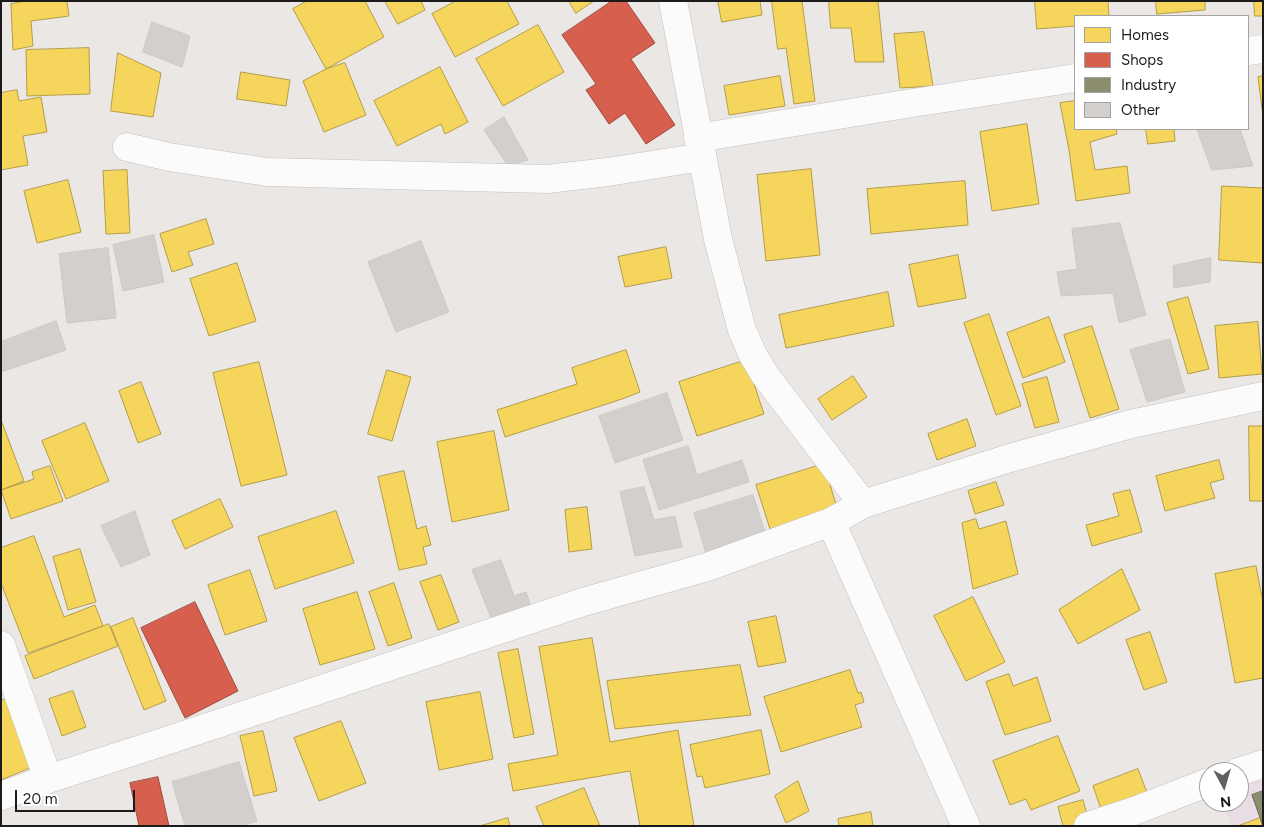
<!DOCTYPE html>
<html>
<head>
<meta charset="utf-8">
<style>
	body { margin:0 }
	#map { position:relative; width:1264px; height:827px; overflow:hidden; background:#eae7e4; font-family:Figtree,sans-serif }
	canvas { display:block }
	.frame { position:absolute; inset:0; border:2px solid #1b1b1b; pointer-events:none }
	.legend { position:absolute; left:1074px; top:15px; width:175px; height:115px; box-sizing:border-box; background:#fff; border:1px solid #a4a4a4; margin:0; padding:6px 9px; list-style:none; font-size:15px; color:#1b1b1b }
	.legend li { display:flex; align-items:center; gap:10px; height:25px }
	.legend b { width:25px; border:1px solid #a4a4a4 }
	.north { position:absolute; left:1199px; top:762px; width:50px; height:50px; box-sizing:border-box; background:#fff; border:1px solid #a4a4a4; border-radius:50%; rotate:174deg; font-size:14px; font-weight:700; line-height:20px; text-align:center; color:#1b1b1b }
	.north::after { content:''; display:block; margin:auto; width:18px; height:22px; background:#636261; clip-path:polygon(50% 0,100% 100%,50% 72%,0 100%) }
	.scale { position:absolute; left:15px; top:790px; width:120px; height:22px; box-sizing:border-box; border:2px solid #1b1b1b; border-top:0; padding-left:6px; font-size:15px; line-height:18px; white-space:nowrap; color:#1b1b1b; -webkit-text-stroke:4px #fff; paint-order:stroke }
</style>
</head>
<body>
<div id="map">
<canvas width="1264" height="827"></canvas>
<div class="frame"></div>
<ul class="legend">
<li><b style="height:14px;background:#f6d55c"></b>Homes</li>
<li><b style="height:14px;background:#d6604d"></b>Shops</li>
<li><b style="height:14px;background:#8c8c6e"></b>Industry</li>
<li><b style="height:14px;background:#d2cfcc"></b>Other</li>
</ul>
<div class="north">N</div>
<div class="scale">20 m</div>
</div>
<script>
const context = document.querySelector('canvas').getContext('2d');
context.lineJoin = 'round';
function paint(path, color) { context.fillStyle = color; context.fill(path, 'evenodd'); }
function stroke(path, color, width, dash) { context.strokeStyle = color; context.lineWidth = width; context.lineCap = dash ? 'butt' : 'round'; context.setLineDash(dash || []); context.stroke(path); }
const industrial = new Path2D(`
	M1263,764v62h-32l-8,-24h16v-30z`);
const homes = new Path2D(`
	M26,1h41l2,15 -38,5 2,25 -20,4 -2,-46z
	M307,1h58l19,36 -58,32 -33,-60z
	M385,1h36l4,9 -27,14z
	M456,1h51l12,23 -64,33 -23,-43z
	M569,1h25l-18,12z
	M718,1h42l2,14 -40,7z
	M772,1h30l13,100 -21,3 -8,-56 -8,1z
	M829,1h49l6,61h-29l-4,-34h-20z
	M1035,1h73l1,15h-34v10l-38,3z
	M1156,1h49v9l-48,4z
	M1254,1h9v15h-8z
	M538,25l26,47 -61,34 -27,-47z
	M924,32l9,54 -33,2 -6,-54z
	M89,48l1,46 -63,2 -1,-46z
	M118,53l43,20 -8,44 -42,-6z
	M345,63l21,52 -42,17 -21,-51 23,-12z
	M440,67l28,55 -23,12 -4,-10 -44,22 -23,-45z
	M241,72l49,8 -4,26 -49,-7z
	M780,76l5,30 -56,9 -5,-29z
	M1263,76v40l-5,-39z
	M17,90l2,11 22,-4 6,35 -24,4 5,29 -27,5v-77z
	M1075,101v28h41l1,5 -27,8 5,28 32,-4 3,27 -54,8 -7,-51 -9,-47z
	M1027,124l12,80 -47,7 -12,-79z
	M1146,129h28l1,12 -27,3z
	M811,169l9,86 -54,6 -9,-86z
	M127,170l3,63 -24,1 -3,-63z
	M68,180l13,52 -44,11 -13,-52z
	M965,181l3,44 -97,9 -4,-45z
	M1222,186l41,2v75l-44,-3z
	M206,219l8,25 -26,8 5,13 -21,7 -12,-38z
	M666,247l6,31 -47,9 -7,-30z
	M958,255l8,43 -48,9 -9,-42z
	M237,263l19,58 -47,15 -19,-57z
	M888,292l6,34 -108,22 -7,-33z
	M1188,297l21,72 -21,5 -21,-71z
	M989,314l32,92 -25,9 -32,-92z
	M1049,317l16,45 -42,16 -16,-45z
	M1258,322l4,52 -43,4 -4,-52z
	M1092,326l27,83 -29,9 -26,-83z
	M626,350l14,42 -18,7 -117,38 -8,-27 80,-26 -5,-16z
	M746,360l18,54 -67,22 -18,-54z
	M259,362l28,113 -46,11 -28,-113z
	M387,370l24,7 -19,64 -24,-7z
	M853,376l14,21 -35,23 -14,-21z
	M1047,377l12,45 -24,6 -13,-44z
	M141,382l20,52 -23,9 -19,-52z
	M967,419l9,27 -39,14 -9,-26z
	M1,420l23,61 -23,9z
	M85,423l24,58 -43,18 -24,-58z
	M1249,426h14v75h-13z
	M494,431l15,79 -57,12 -15,-80z
	M1219,460l5,19 -14,4 5,15 -50,13 -9,-35z
	M824,464l13,44 -67,21 -14,-44z
	M50,466l13,35 -52,18 -10,-29 33,-11 -2,-7z
	M404,471l13,58 9,-3 5,19 -8,2 4,17 -28,6 -21,-93z
	M996,482l8,23 -29,9 -7,-23z
	M1130,490l12,42 -50,14 -6,-21 33,-9 -6,-22z
	M220,499l13,28 -48,22 -13,-28z
	M587,507l5,42 -23,3 -4,-42z
	M336,511l18,52 -79,26 -17,-52z
	M976,519l3,10 27,-8 12,53 -45,15 -11,-66z
	M34,536l30,81 31,-12 8,21 -75,27 -27,-70v-35z
	M80,549l16,53 -28,8 -15,-53z
	M1256,566l7,36v76l-28,5 -20,-109z
	M1122,569l18,41 -62,34 -19,-34z
	M250,570l17,51 -42,14 -17,-50z
	M441,575l18,47 -21,8 -18,-48z
	M394,583l18,55 -24,8 -19,-54z
	M357,592l18,57 -55,16 -17,-56z
	M973,597l32,65 -39,19 -32,-65z
	M776,616l10,46 -28,5 -10,-45z
	M133,618l33,83 -22,9 -33,-83z
	M109,624l9,22 -84,33 -9,-23z
	M1150,632l17,50 -23,8 -18,-50z
	M592,638l18,104 68,-12 16,96h-54l-10,-55 -117,20 -5,-27 50,-9 -19,-108z
	M518,649l16,85 -20,4 -16,-85z
	M740,665l11,50 -136,14 -8,-48z
	M850,670l8,23 3,-1 3,10 -9,3 7,22 -81,25 -17,-55z
	M1009,674l4,12 24,-9 14,44 -46,14 -19,-53z
	M73,691l13,36 -24,9 -13,-37z
	M480,692l13,67 -54,11 -13,-68z
	M8,698l29,67 -36,15v-79z
	M341,721l25,62 -47,18 -25,-63z
	M761,730l9,44 -65,14 -3,-12 -5,1 -7,-32z
	M263,731l14,60 -23,5 -14,-60z
	M1058,736l22,55 -49,19 -5,-11 -16,6 -17,-44z
	M1138,769l10,26 -46,17 -9,-26z
	M798,781l11,30 -23,12 -11,-27z
	M584,788l16,38h-56l-8,-19z
	M1083,800l6,21 -14,5h-12l-5,-19z
	M871,812l2,14h-34l-1,-7z
	M508,818l2,8h-30z
	M1260,818l3,8h-25z`);
const shops = new Path2D(`
	M612,1h14l29,42 -24,16 44,66 -29,19 -21,-31 -16,11 -23,-34 10,-6 -34,-49z
	M195,602l43,89 -53,27 -44,-90z
	M158,777l11,49h-30l-9,-43z`);
const industry = new Path2D(`
	M1263,791v35l-11,-31z`);
const building = new Path2D(`
	M152,22l38,14 -8,31 -39,-15z
	M504,117l24,43 -20,6 -24,-36z
	M1197,129h43l13,37 -41,4z
	M1120,223l26,92 -27,8 -6,-30 -52,3 -4,-24 20,-3 -5,-40z
	M154,235l10,47 -41,9 -10,-46z
	M421,241l28,71 -53,20 -28,-70z
	M108,248l8,70 -49,5 -8,-69z
	M1211,258l-1,24 -36,6 -1,-22z
	M56,321l10,29 -65,22v-30z
	M1170,339l15,53 -38,10 -17,-52z
	M667,393l16,47 -68,23 -16,-47z
	M688,446l9,29 45,-15 7,22 -90,28 -16,-50z
	M644,487l10,33 21,-4 7,31 -47,9 -15,-64z
	M753,495l15,46 -60,19 -14,-47z
	M135,511l15,44 -29,12 -20,-41z
	M501,560l13,36 12,-4 6,18 -39,13 -21,-53z
	M239,762l18,59 -17,5h-55l-13,-44z`);
const minor = new Path2D(`
	M1248,51l15,-2
	M698,138l195,-32 182,-28
	M127,147l42,10 98,15 280,7 61,-7 94,-15
	M863,504l147,-46 121,-34 132,-28
	M831,522l135,304
	M1,645l47,134
	M1238,772l25,-8
	M1,796l47,-17 121,-39 414,-138 124,-35 124,-45 32,-18 -98,-129 -12,-20 -11,-25 -24,-91 -45,-238
	M1088,826l46,-15 75,-29`);
paint(industrial, '#e8dce5');
paint(homes, '#f6d55c');
stroke(homes, '#b49d48', 1);
paint(shops, '#d6604d');
stroke(shops, '#9e4b3e', 1);
paint(industry, '#8c8c6e');
stroke(industry, '#6a6a55', 1);
paint(building, '#d2cfcc');
stroke(building, '#cdc8c5', 1);
stroke(minor, '#c2c1c0', 29);
stroke(minor, '#fcfbfb', 28);
</script>
</body>
</html>
